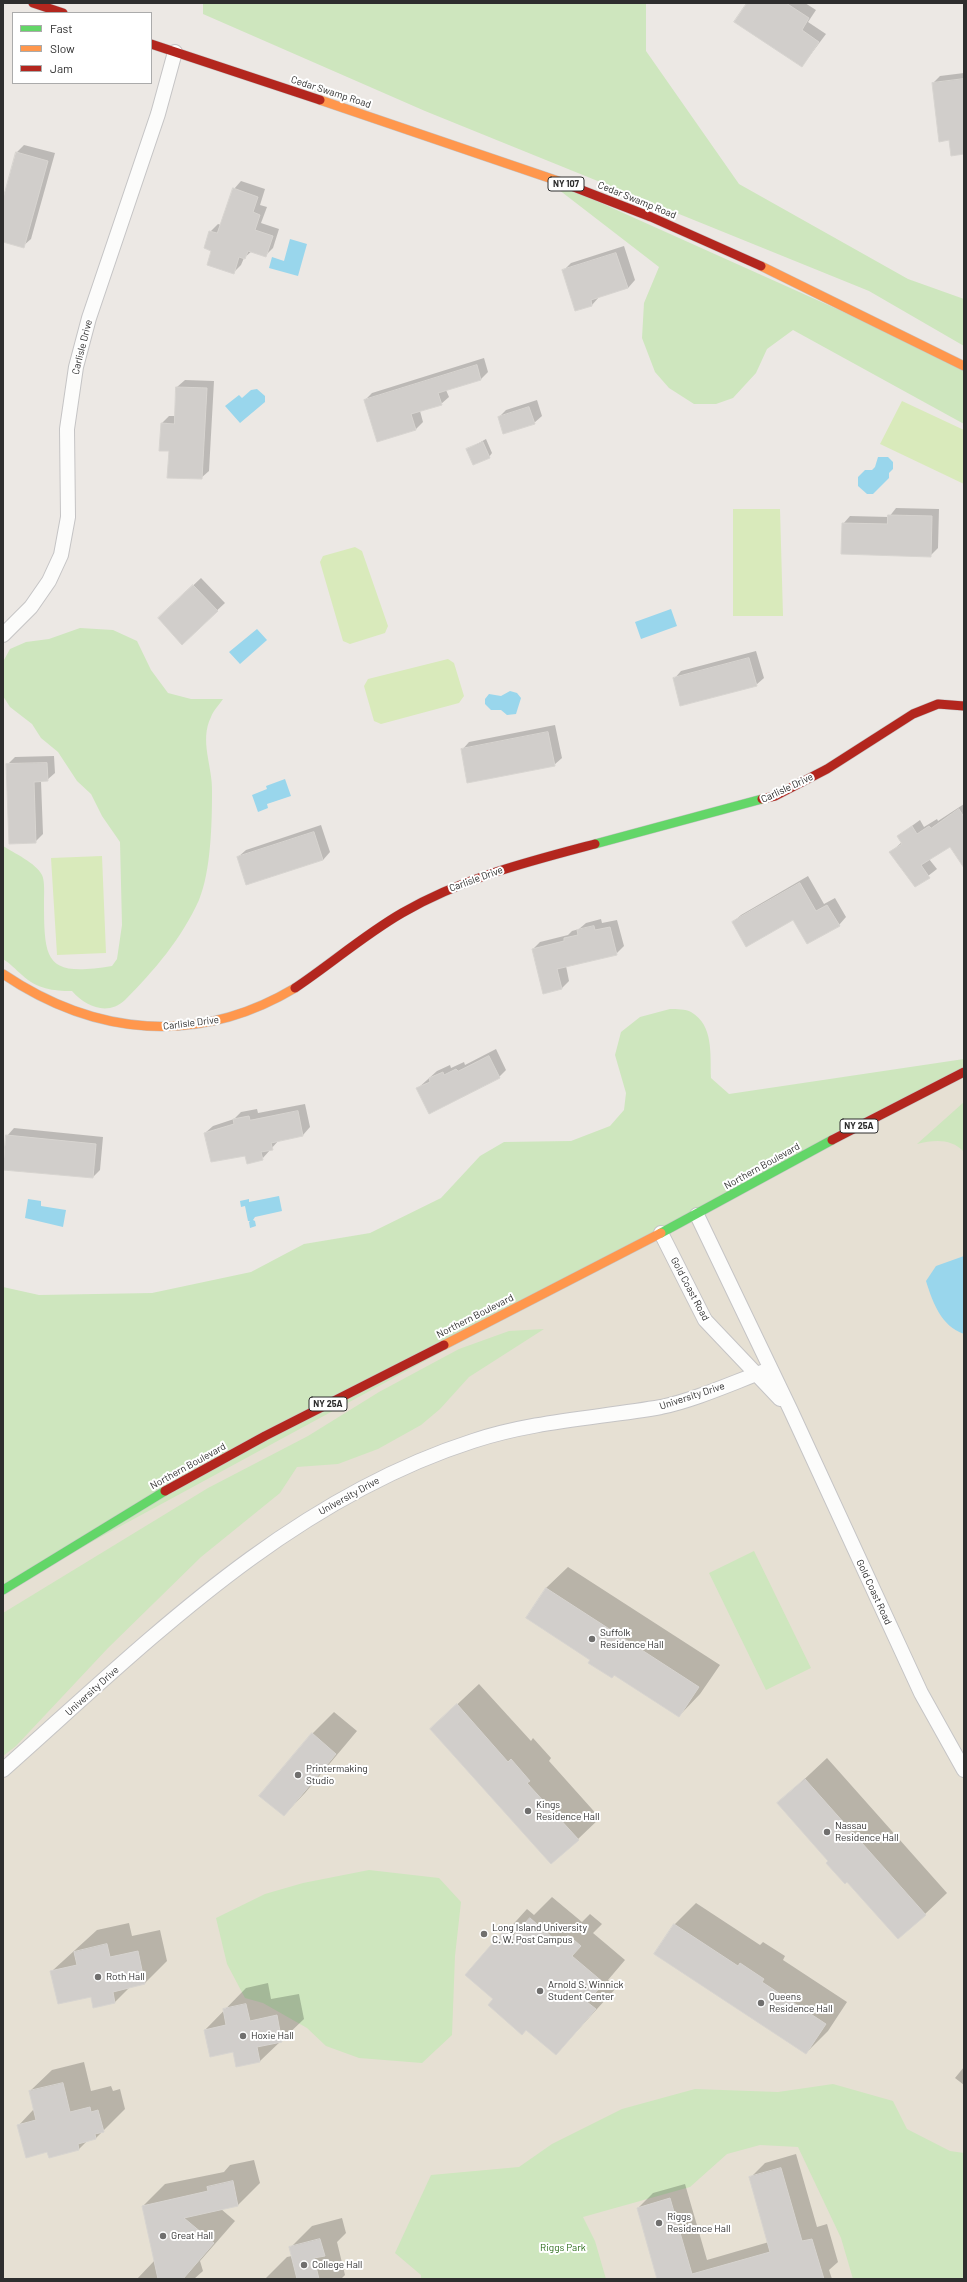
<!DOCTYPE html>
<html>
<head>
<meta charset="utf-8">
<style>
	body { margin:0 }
	#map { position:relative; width:967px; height:2282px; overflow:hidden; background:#ece8e4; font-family:Barlow,sans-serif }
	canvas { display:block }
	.frame { position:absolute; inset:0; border:4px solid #2e2e2e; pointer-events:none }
	.legend { position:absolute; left:12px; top:12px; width:140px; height:72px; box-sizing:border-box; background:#fff; border:1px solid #ababab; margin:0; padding:5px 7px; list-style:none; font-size:12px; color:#2e2e2e }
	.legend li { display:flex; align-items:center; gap:8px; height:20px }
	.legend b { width:20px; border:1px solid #ababab }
</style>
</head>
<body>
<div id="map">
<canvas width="967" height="2282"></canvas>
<div class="frame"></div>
<ul class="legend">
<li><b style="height:5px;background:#63d668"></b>Fast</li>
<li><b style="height:5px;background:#ff974d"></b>Slow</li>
<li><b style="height:5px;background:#b3261e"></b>Jam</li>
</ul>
</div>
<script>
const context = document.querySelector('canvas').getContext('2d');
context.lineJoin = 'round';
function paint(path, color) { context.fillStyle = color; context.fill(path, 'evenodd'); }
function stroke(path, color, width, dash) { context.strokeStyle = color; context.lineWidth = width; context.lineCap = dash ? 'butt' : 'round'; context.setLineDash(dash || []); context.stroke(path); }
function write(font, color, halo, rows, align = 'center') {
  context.font = font + ' Barlow,sans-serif'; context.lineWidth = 4; context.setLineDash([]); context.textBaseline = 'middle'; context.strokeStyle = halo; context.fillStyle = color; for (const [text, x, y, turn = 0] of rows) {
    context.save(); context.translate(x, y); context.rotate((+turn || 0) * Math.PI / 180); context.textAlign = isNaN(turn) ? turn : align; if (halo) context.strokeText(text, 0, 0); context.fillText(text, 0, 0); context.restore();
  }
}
const education = new Path2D(`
	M964,1072v1207h-961v-689l70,-44z`);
const green = new Path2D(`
	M203,3h443v48l93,133 169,95 56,20v47l-95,-55 -444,-180 -222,-97z
	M541,176l423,190v58l-171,-94 -26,19 -11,24 -23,25 -17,6h-22l-25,-16 -14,-16 -13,-34 2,-35 15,-36z
	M80,628l33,2 24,11 14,29 17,23 23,6h32c-4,6 -10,12 -12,18 -12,24 2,50 1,75 0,31 -1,79 -13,108 -17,38 -45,71 -74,100 -17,16 -39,7 -53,-9 -19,0 -35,-2 -50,-16 -7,-6 -11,-11 -19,-16v-113c11,7 33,17 39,29 3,6 2,20 2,27 0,60 2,75 68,64l5,-7 5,-34 -2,-83 -18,-26 -11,-22 -14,-13 -19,-29 -17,-14 -9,-14 -22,-17 -7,-11 1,-36 6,-11 16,-7 23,-3z
	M670,1009c6,0 16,0 21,3 23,13 19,43 20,66l18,16 235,-35v13l-154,80 -807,438v-303l36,8 113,-2 99,-21 53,-28 66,-11 71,-35 39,-42 24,-14 67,-1 39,-15 14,-16 2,-17 -11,-38 6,-23 19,-15z
	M964,1102v50c-13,-14 -30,-12 -47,-8z
	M544,1329l-75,48 -29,32 -19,16 -43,24 -40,15 -41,3 -17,26 -79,64 -93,91 -92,98 -13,10v-143l205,-125 100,-52 71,-44 80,-43 50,-18z
	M754,1551l57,117 -45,22 -57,-117z
	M369,1870l70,8 22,24 -6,54 -3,79 -30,28 -63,-5 -33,-12 -19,-18 -44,-25 -18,-5 -18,-34 -11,-46 49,-24 38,-11z
	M833,2084l60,17 14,28 43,22 14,2v126h-111l-12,-41 -43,-91 -38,-2 -33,9 -37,33 -107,30 12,24 11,38h-185v-4l-26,-22 36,-78 88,-8 33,-23 70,-35 73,-20 83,3z`);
const pitch = new Path2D(`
	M902,401l62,29v54l-84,-40z
	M733,509h47l3,107h-50z
	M355,547l7,4 26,75 -3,7 -35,11 -7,-3 -23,-79 3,-6z
	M448,659l6,4 10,33 -5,7 -78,21 -7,-3 -10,-35 4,-7z
	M102,856l4,97 -49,2 -6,-97z`);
const water = new Path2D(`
	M290,239l17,5 -9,32 -29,-8 3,-11 12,4z
	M257,389l8,7v6l-25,21 -15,-17 14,-11 3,3 9,-8z
	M878,457h10l5,5v7l-4,4v5l-16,16h-6l-9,-8v-9l7,-7h7l3,-3z
	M671,609l6,17 -36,13 -6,-17z
	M257,629l10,11 -27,24 -11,-12z
	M510,691l7,2 4,5 -5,16 -9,1 -6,-5h-10l-6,-6v-5l4,-5 12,2z
	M285,779l6,17 -24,8 1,4 -10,4 -6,-17 15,-6 -1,-3z
	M279,1196l3,15 -27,6 -2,3 2,1 1,5 -6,2 -1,-6 1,-1h-2l-3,-15 -4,1 -1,-6 9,-2v3z
	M28,1199l13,2v5l25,4 -3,17 -38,-9z
	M964,1256v78c-23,-8 -31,-31 -38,-53l10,-15z`);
const shadow = new Path2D(`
	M748,3h57l11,7 -8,12 18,12 -24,32z
	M964,73v80l-14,-14 -17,-56 7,-7z
	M24,145l31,8 -24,86 -8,7 -20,-5v-38l14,-51z
	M241,181l24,8 -5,16 7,2 -6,16 18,6 -6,19 -8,8 -13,-5 -8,7 -3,7 -8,8 -21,-23 -2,-18 8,-8 3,1 13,-36z
	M624,246l11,34 -7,8 -29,9 -7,8 -29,-34 8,-8z
	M484,358l4,14 -7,7 -35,11 3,7 -8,7 -21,7 3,11 -7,7 -51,-29 7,-7z
	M185,380l29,1 -5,90 -8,7 -31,-28 -8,-27 7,-7h7l1,-29z
	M537,400l5,16 -8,7 -35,-6 7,-7z
	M486,439l6,14 -3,4 -21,-8z
	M896,508l43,1 -1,39 -8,8 -87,-32 7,-8 39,1z
	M201,578l24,25 -43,40 -16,-32z
	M756,651l8,27 -8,7 -82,-6 7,-8z
	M555,725l7,33 -8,7 -92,-15 7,-8z
	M54,756l1,17 -8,7 -6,1 2,53 -8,8 -28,-77 8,-8z
	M964,804v63l-14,-22 -21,14 8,10 -22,17 -24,-34 11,-10 -4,-6 22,-16 4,7 13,-8 1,2z
	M321,825l9,27 -7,8 -85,-3 8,-7z
	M808,876l16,28 11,-6 11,19 -7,8 -46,-7 -60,4 8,-7z
	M601,919l1,4 15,-3 7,26 -8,8 -50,12 3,15 -7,7 -19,4 -10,-43 7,-7 28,-7 4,-4 7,-2 7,-6z
	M496,1049l10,21 -7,7 -82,12 20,-18 13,-6 1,3 13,-6 1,3z
	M305,1104l5,23 -7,8 -24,5 -17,19 -16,-4 -41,-22 8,-7 21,-7 7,-7 16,-3 1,4z
	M14,1128l89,9 -3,33 -7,7 -86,-41z
	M568,1567l152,98 -20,29 -21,22 -64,-41 -3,2 -20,-17 -46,-72z
	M479,1684l52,57 2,-3 18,20 -2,3 51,57 -22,21 -147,-110z
	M334,1712l23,19 -52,62 -21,22 28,-81z
	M827,1758l120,135 -22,21 -95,-53 -51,-58z
	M552,1897l30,25 8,-8 12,10 -9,9 32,27 -17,20 9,7 -61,67 -89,-79 60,-66 7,6z
	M696,1903l64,42 3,-3 22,14 -2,4 64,42 -19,29 -22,22 -151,-99 20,-30z
	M129,1923l3,13 28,-6 7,31 -22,22 -14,3 -16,16 -21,5 -2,-12 -40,-24 45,-41z
	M268,1983l3,16 28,-5 5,25 -44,42 -55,-31 41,-42z
	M84,2062l7,29 20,-5 2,5 7,-2 5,20 -29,29 -8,2 -9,9 -30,8 -1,-6 -29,-26 15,-16 -4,-18 22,-21z
	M964,2067v18l-9,-7z
	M796,2154l21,73 10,-3 11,38 -9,8 3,9h-176l2,-2 -20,-69 15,-15 32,-9 22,76 62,-18 -19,-64 15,-15z
	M254,2160l6,23 -22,22 -17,4 14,12 -35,40 3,10 -9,8h-57l18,-19 -12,-54 22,-22 59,-12 6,-7z
	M342,2218l4,15 -9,9 8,33 -4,4h-76l22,-22 5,-1 -2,-8 22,-22z`);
const building = new Path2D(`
	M747,3h39l23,15 -7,12 17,12 -17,25 -68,-45z
	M964,79v75l-13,2 -2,-16 -10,2 -7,-59z
	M16,152l32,9 -24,87 -21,-6v-43z
	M233,188l25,9 -5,15 7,3 -5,15 18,6 -7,21 -18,-6 -3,8 -6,-2 -5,17 -27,-9 4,-14 -7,-3 5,-17 8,2z
	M616,253l12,35 -37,12 1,6 -17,5 -13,-41z
	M477,365l4,15 -43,13 4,12 -31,9 5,16 -39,12 -13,-42z
	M176,387l31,1 -5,91 -35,-1 2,-27h-10l2,-28 13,1z
	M529,407l6,17 -32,10 -5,-17z
	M483,442l7,16 -17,7 -7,-16z
	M888,515l44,1 -1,41 -90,-3 1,-31 45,1z
	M193,585l25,26 -36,34 -24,-27z
	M749,658l8,28 -77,20 -7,-28z
	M548,732l7,34 -88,17 -6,-34z
	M47,763l1,18 -14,1 2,61 -27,1 -3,-80z
	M959,809l5,8v51l-14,-21 -29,18 9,13 -15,9 -26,-35 13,-8 -5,-8 15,-10 5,8 12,-8 2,2z
	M314,832l9,28 -77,25 -9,-28z
	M800,883l16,28 11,-6 13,21 -33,18 -14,-24 -47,27 -14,-25z
	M594,926l1,4 15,-3 7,28 -60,14 5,20 -19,5 -11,-45 32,-8v-3l14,-3 -1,-5z
	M489,1056l11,22 -71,36 -13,-26 14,-6 -1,-4 14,-6 1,3 12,-6 2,2z
	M298,1111l5,25 -32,7 2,7 -12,2 2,8 -16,4 -2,-8 -34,6 -7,-29 30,-9 -1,-5 16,-3 1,4z
	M6,1135l90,9 -3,34 -90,-8z
	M546,1588l153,99 -20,30 -65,-42 -2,3 -24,-15 2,-3 -64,-42z
	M457,1704l51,58 3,-3 19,22 -3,2 52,57 -28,24 -121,-135z
	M312,1733l24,21 -52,62 -25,-20z
	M805,1779l121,136 -28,24 -51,-57 -2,2 -19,-21 2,-2 -51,-58z
	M530,1918l30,26 8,-9 13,11 -9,10 32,27 -17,19 9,7 -40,46 -30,-25 -4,5 -34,-30 5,-6 -28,-24 39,-45 8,7z
	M674,1924l64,42 2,-3 24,16 -2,3 64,42 -20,30 -152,-100z
	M107,1944l3,13 28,-6 7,33 -32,8 2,11 -22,5 -2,-11 -33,7 -8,-33 27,-6 -3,-13z
	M246,2004l4,17 27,-6 5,27 -25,5 3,15 -24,5 -3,-15 -23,5 -6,-27 22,-5 -3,-16z
	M63,2083l7,29 20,-5 1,5 7,-2 6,22 -9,2 1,5 -18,5 1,6 -30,8 -2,-6 -21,6 -9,-33 19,-5 -7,-29z
	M781,2168l21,73 10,-2 12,40h-167l-20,-71 33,-10 22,76 78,-22 -21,-75z
	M233,2181l5,25 -54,12 30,25 -31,36h-25l-16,-73 66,-15 -1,-4z
	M320,2239l5,17 -11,2 5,21h-22l-8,-32z`);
const street = new Path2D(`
	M3,635l28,-28 18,-26 12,-26 7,-38 -1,-88 9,-62 13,-49 69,-204 17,-62
	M697,1215l94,196 130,282 43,77
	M661,1233l44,87 75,79
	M3,1770c143,-127 283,-269 470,-329 60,-20 125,-23 188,-34 37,-8 73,-25 109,-38`);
const fast = new Path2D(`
	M595,844l167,-45
	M661,1233l171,-93
	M3,1590l162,-99`);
const slow = new Path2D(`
	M320,100l241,82
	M761,266l203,100
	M3,974c92,62 195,72 292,14
	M444,1345l217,-112`);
const jam = new Path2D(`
	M33,3l30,10
	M151,44l169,56
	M561,182l90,35 110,49
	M762,799l13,-3 52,-27 86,-55 25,-10 26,2
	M295,988c36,-24 69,-53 107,-75 61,-35 125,-51 193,-69
	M832,1140l132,-68
	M165,1491l100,-55 179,-91`);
const markers = [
	[592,1639,4,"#706f6e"],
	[298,1775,4,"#706f6e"],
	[528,1811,4,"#706f6e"],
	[827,1832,4,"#706f6e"],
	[484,1934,4,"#706f6e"],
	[98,1977,4,"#706f6e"],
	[540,1991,4,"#706f6e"],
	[761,2003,4,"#706f6e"],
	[243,2036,4,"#706f6e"],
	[659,2223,4,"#706f6e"],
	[163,2236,4,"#706f6e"],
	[304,2265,4,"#706f6e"]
];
const shields = [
	[566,184,36],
	[859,1126,38],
	[328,1404,38]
];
const shieldNames = [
	["NY 107",566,184],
	["NY 25A",859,1126],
	["NY 25A",328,1404]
];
const streetNames = [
	["Cedar Swamp Road",331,92,18],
	["Cedar Swamp Road",637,200,22],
	["Carlisle Drive",82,347,-76],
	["Carlisle Drive",787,788,-25],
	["Carlisle Drive",476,879,-20],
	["Carlisle Drive",191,1023,-7],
	["Northern Boulevard",762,1166,-29],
	["Gold Coast Road",690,1289,62],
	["Northern Boulevard",475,1316,-27],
	["University Drive",692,1396,-18],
	["Northern Boulevard",188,1466,-29],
	["University Drive",349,1496,-29],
	["Gold Coast Road",874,1592,65],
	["University Drive",92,1691,-42]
];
const poiNames = [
	["Suffolk",600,1633],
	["Residence Hall",600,1645],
	["Printermaking",306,1769],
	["Studio",306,1781],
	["Kings",536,1805],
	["Residence Hall",536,1817],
	["Nassau",835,1826],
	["Residence Hall",835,1838],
	["Long Island University",492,1928],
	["C. W. Post Campus",492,1940],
	["Roth Hall",106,1977],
	["Arnold S. Winnick",548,1985],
	["Student Center",548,1997],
	["Queens",769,1997],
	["Residence Hall",769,2009],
	["Hoxie Hall",251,2036],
	["Riggs",667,2217],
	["Residence Hall",667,2229],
	["Great Hall",171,2236],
	["College Hall",312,2265]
];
const parkNames = [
	["Riggs Park",563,2248]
];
paint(education, '#e6e0d3');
paint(green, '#cee6be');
paint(pitch, '#d9eabb');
paint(water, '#99d6ec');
paint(shadow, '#0003');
paint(building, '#d1cecb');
stroke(building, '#d7d4d0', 1);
stroke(street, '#c5c4c5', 16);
stroke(fast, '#c5c4c5', 10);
stroke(slow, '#c5c4c5', 10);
stroke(jam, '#c5c4c5', 10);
stroke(street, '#fcfcfb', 14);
stroke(fast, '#63d668', 9);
stroke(slow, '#ff974d', 9);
stroke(jam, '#b3261e', 9);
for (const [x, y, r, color] of markers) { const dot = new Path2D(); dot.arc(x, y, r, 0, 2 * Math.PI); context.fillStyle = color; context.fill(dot); stroke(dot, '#fff', 1.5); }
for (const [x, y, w] of shields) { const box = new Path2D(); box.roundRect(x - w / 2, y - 7, w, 14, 3); context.fillStyle = '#fff'; context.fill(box); stroke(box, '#2e2e2e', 1); }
write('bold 9px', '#2e2e2e', null, shieldNames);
write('10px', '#2e2e2e', '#fff', streetNames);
write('10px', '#2e2e2e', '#fff', poiNames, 'left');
write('10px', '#2c6e1b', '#fff', parkNames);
</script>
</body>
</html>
